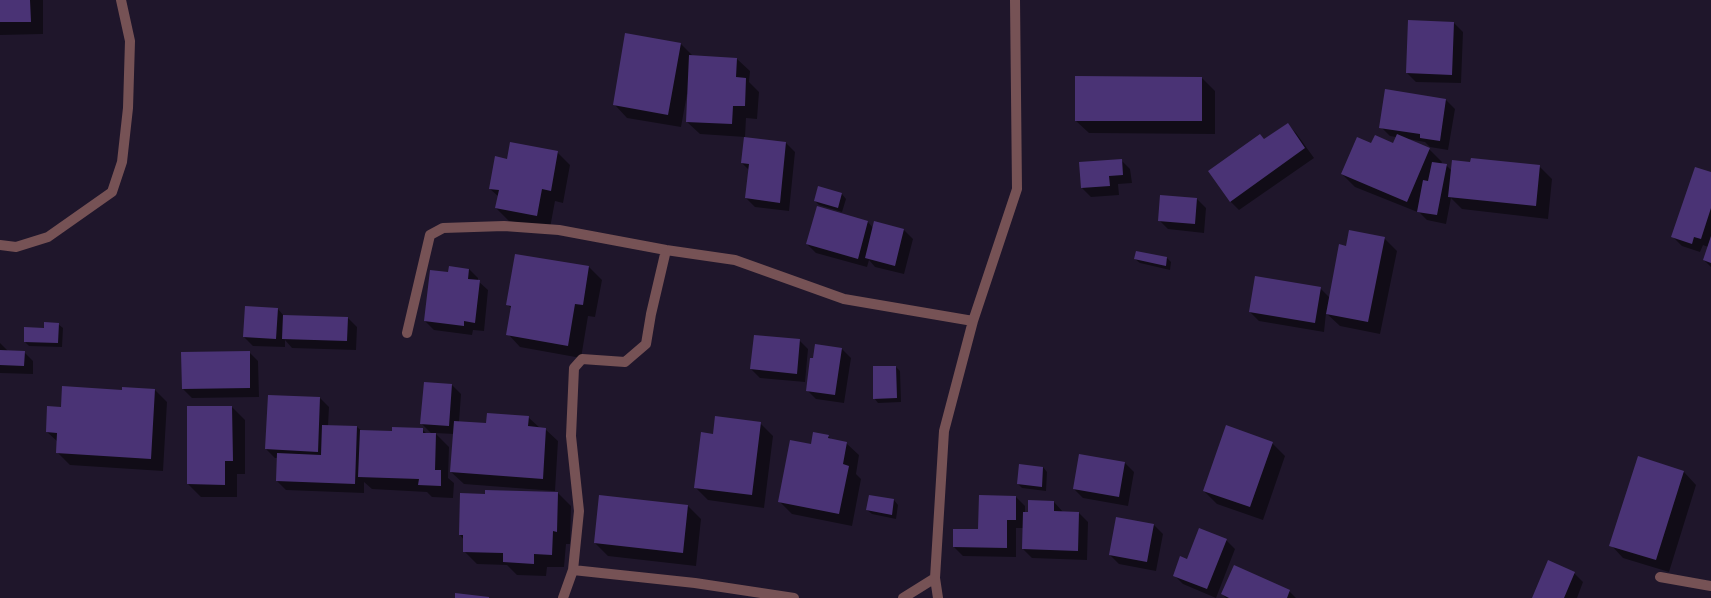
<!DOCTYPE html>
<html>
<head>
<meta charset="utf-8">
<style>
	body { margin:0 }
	canvas { display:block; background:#1f162b }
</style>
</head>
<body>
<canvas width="1711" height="598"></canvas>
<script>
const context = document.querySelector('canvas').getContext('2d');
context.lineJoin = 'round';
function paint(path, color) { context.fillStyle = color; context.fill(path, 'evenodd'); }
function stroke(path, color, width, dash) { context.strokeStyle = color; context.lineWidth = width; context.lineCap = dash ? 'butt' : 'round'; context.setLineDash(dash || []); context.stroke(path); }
const shadow = new Path2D(`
	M0,0h43v34l-43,1z
	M1454,23l9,9 -2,51 -45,-1 -9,-9z
	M680,43l13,13 44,3 13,12 -1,11 10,10 -2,27 -11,-1 -1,19 -45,-3 -13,-12 1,-27 -1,-1 -6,33 -54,-9 -12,-13z
	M1202,78l13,13v43l-126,-1 -13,-12z
	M1446,100l9,9 -7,41 -18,-3 -5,-5 -17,-3 21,10 13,13 -1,2 5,1 6,6 87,-5 13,13 -4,40 -86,-10 -11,-11 -5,26 -19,-4 -7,-7 -65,-26 -13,-13 30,-30h21l3,-7 -6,-1 -9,-9z
	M1287,124l9,9 18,25 -75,52 -9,-9 30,-66 5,5z
	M745,138l41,5 9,9 -6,59 -34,-4 -9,-9 3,-28 -7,-7z
	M557,152l13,13 -7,38 -8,-2 -5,27 -41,-7 -13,-13 3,-11 -9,-8 18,-29z
	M1121,160l9,9 2,14 -14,1 1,11 -28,2 -9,-9z
	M1711,173v94l-7,-7 4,-13 -5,-2 -3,7 -18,-6 -9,-9z
	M818,187l24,7 4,5 -4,13 -23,-7 -4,-4z
	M1161,196l36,3 9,9 -2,25 -36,-4 -9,-9z
	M817,208l51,14 5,6 31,2 9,9 -9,35 -29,-7 -6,-7 -2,7 -51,-14 -9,-9z
	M1384,238l13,13 -17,83 -40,-8 -14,-13 -2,19 -65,-11 -9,-9 70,-24 10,10z
	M516,255l73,12 13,13 -7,37 -7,-1 -7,42 -61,-11 -12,-13 4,-25 -5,-5z
	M1167,258l4,4 -1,8 -30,-7 -5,-4z
	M469,269l9,9v3l10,9 -4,41 -11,-1 -1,5 -38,-5 -9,-9 24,-48z
	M278,309l6,7 64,2 9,9 -1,23 -64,-2 -7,-8v7l-32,-1 -9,-9z
	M58,324l5,4 -1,19 -33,-1 -4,-4 20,-13z
	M799,340l9,9 -3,33 -45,-4 -9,-9z
	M0,343l8,8 16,1 9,9v13l-33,-1z
	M842,349l9,9 -7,45 -28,-4 -9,-9z
	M249,352l9,9 1,36 -67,1 -9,-9z
	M896,367l4,4 1,31 -23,1 -4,-5z
	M452,385l9,9 -2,28 28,2 41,-7 12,11 5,1 13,12 -3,50 -91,-7 -13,-12 3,-38 -19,-1 14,14 -1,31 6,5 -1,15 -21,-1 -5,-5 -55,-3 -8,-7v11l-78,-3 -9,-9 1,-23h-3l-9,-9 54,-51 9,9 -1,19 29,1 5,4 31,1 29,-3 5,5h5l-11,-11z
	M155,390l12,12 -4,69 -93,-6 -13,-13 1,-10 -11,-10 15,-24 60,-17z
	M188,407h44l13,13v54h-8v23h-36l-13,-13z
	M760,423l13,13 -9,72 -56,-8 -13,-13 19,-52z
	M828,436l4,4 14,3 13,12 -3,19 5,5 -9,47 -60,-12 -12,-12 31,-57z
	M1272,443l13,13 -22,64 -46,-16 -13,-13z
	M1638,458l46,14 12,13 -27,87 -46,-14 -12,-13z
	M1125,463l9,9 -6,34 -45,-8 -9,-9z
	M1043,467l4,5 -1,19 -24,-3 -4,-4z
	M486,491l72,2 13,13 -1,38h-4l-2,23h-17l-1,9 -29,-1 -10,-10 -30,-1 -13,-13v-11l-4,-5 26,-40z
	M600,496l88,10 13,13 -5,47 -88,-10 -13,-13z
	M870,496l24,4 4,5 -2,14 -24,-5 -5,-4z
	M980,496l36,1 9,9v7l29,-11 9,10 16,1 9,9 -1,38 -55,-2 -9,-9v-21h-7v29l-53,-1 -9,-9 25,-16z
	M1154,525l9,9 -7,37 -37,-7 -9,-9z
	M1226,540l9,9 -19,49 -33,-14 -9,-9z
	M1574,573l9,9 -6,16h-44z
	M1289,591l7,7h-70l-4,-4z`);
const building = new Path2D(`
	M0,0h30l1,22h-31z
	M1408,20l46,2 -2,53 -46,-2z
	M625,33l56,10 -13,72 -55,-10z
	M689,55l48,3 -1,19 10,1 -1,28h-12l-1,18 -46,-2z
	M1075,76l127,1v44h-127z
	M1385,89l61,10 -6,42 -20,-3v-4l-41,-6z
	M1288,123l17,25 -75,54 -22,-31 52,-37 4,5z
	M1397,134l33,14 -23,54 -66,-28 16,-37 14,6 4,-8 18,8z
	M744,137l42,5 -6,61 -35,-5 4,-34 -8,-1z
	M510,142l48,9 -7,40 -9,-2 -5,27 -42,-8 4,-18 -10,-1 6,-33 12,3z
	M1471,158l69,7 -4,41 -88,-9 4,-37 18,2z
	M1122,159l1,16 -14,1 1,10 -29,2 -2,-26z
	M1432,162l15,2 -10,51 -20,-3 6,-32 5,1z
	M1695,167l16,5v36l-10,31 -7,-2 -2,7 -21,-7z
	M818,186l24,7 -4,15 -24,-7z
	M1160,195l37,3 -2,26 -37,-3z
	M817,206l51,15 -10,38 -52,-15z
	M874,221l30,8 -9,37 -30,-8z
	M1349,230l36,7 -17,85 -42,-8 13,-70 7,2z
	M1711,236v27l-8,-3z
	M1136,251l31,6 -1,9 -32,-7z
	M515,254l74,12 -6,39 -8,-1 -7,42 -62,-11 5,-29 -5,-1z
	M449,266l20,3 -1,10 12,1 -5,43 -11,-2v5l-40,-5 6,-51 18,2z
	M1255,276l66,11 -6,36 -66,-11z
	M245,306l33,2 -2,31 -33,-2z
	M283,315l65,2 -1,24 -65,-2z
	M44,322l15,1 -1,20 -34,-1v-15l20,1z
	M754,335l46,4 -3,35 -47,-5z
	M815,344l27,4 -7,47 -29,-4 4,-33h3z
	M0,350l25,1 -1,15 -24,-1z
	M250,351v37l-68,1 -1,-37z
	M873,366h23l1,32 -24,1z
	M424,382l28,2 -3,42 -29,-2z
	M62,386l60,4v-3l33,2 -4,70 -95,-6 1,-20 -11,-1 1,-26 14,1z
	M268,395l52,2 -2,55 -53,-3z
	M187,406h45l1,55h-8v24l-38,-1z
	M487,413l42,3 -1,10 18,2 -3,51 -93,-7 4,-51 32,2z
	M715,416l46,6 -9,73 -58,-7 7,-56 12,2z
	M322,425l35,1 -2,58 -79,-3 1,-28 44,2z
	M1226,425l47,17 -23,65 -47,-16z
	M392,427l31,1v5h13l-1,37h6v16l-23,-1 1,-6 -61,-2 2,-47 32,1z
	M813,432l16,3 -1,3 19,4 -4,22 6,2 -10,48 -61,-12 12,-62 21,4z
	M1079,454l46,8 -6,35 -46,-8z
	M1638,456l46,15 -28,89 -47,-14z
	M1019,464l24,3 -1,20 -25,-3z
	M485,490l73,2 -1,40 -4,-1 -1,24 -18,-1v10l-31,-2v-9l-40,-1v-17h-4l1,-42 25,1z
	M599,495l89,10 -5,48 -89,-10z
	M869,495l25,4 -2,16 -26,-5z
	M979,495l37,1v24h-9v28l-54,-1v-18h25z
	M1028,500l26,1v10l25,1 -1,39 -56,-2 1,-37h5z
	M1116,517l38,7 -7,38 -38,-7z
	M1199,528l28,11 -20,50 -34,-13 7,-20 7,3z
	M1548,560l27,12 -11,26h-32z
	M1234,565l56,25 -3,8h-58l-8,-4z
	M455,593l34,4v1h-34z`);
const street = new Path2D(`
	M0,245l16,2 32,-10 64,-45 10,-30 6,-54 2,-67 -9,-41
	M407,333l23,-98 13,-7 61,-2 55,4 107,20 69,10 109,39 129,22
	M573,570l122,13 99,15
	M1660,577l51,9
	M563,598l10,-28 6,-59 -8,-75 3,-68 8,-9 43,3 21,-18 5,-30 15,-64
	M903,598l32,-20
	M938,598l-3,-20 9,-147 29,-110 44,-132 -2,-189`);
paint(shadow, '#0007');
paint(building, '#4a3375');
stroke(street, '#765255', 10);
</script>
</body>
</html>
